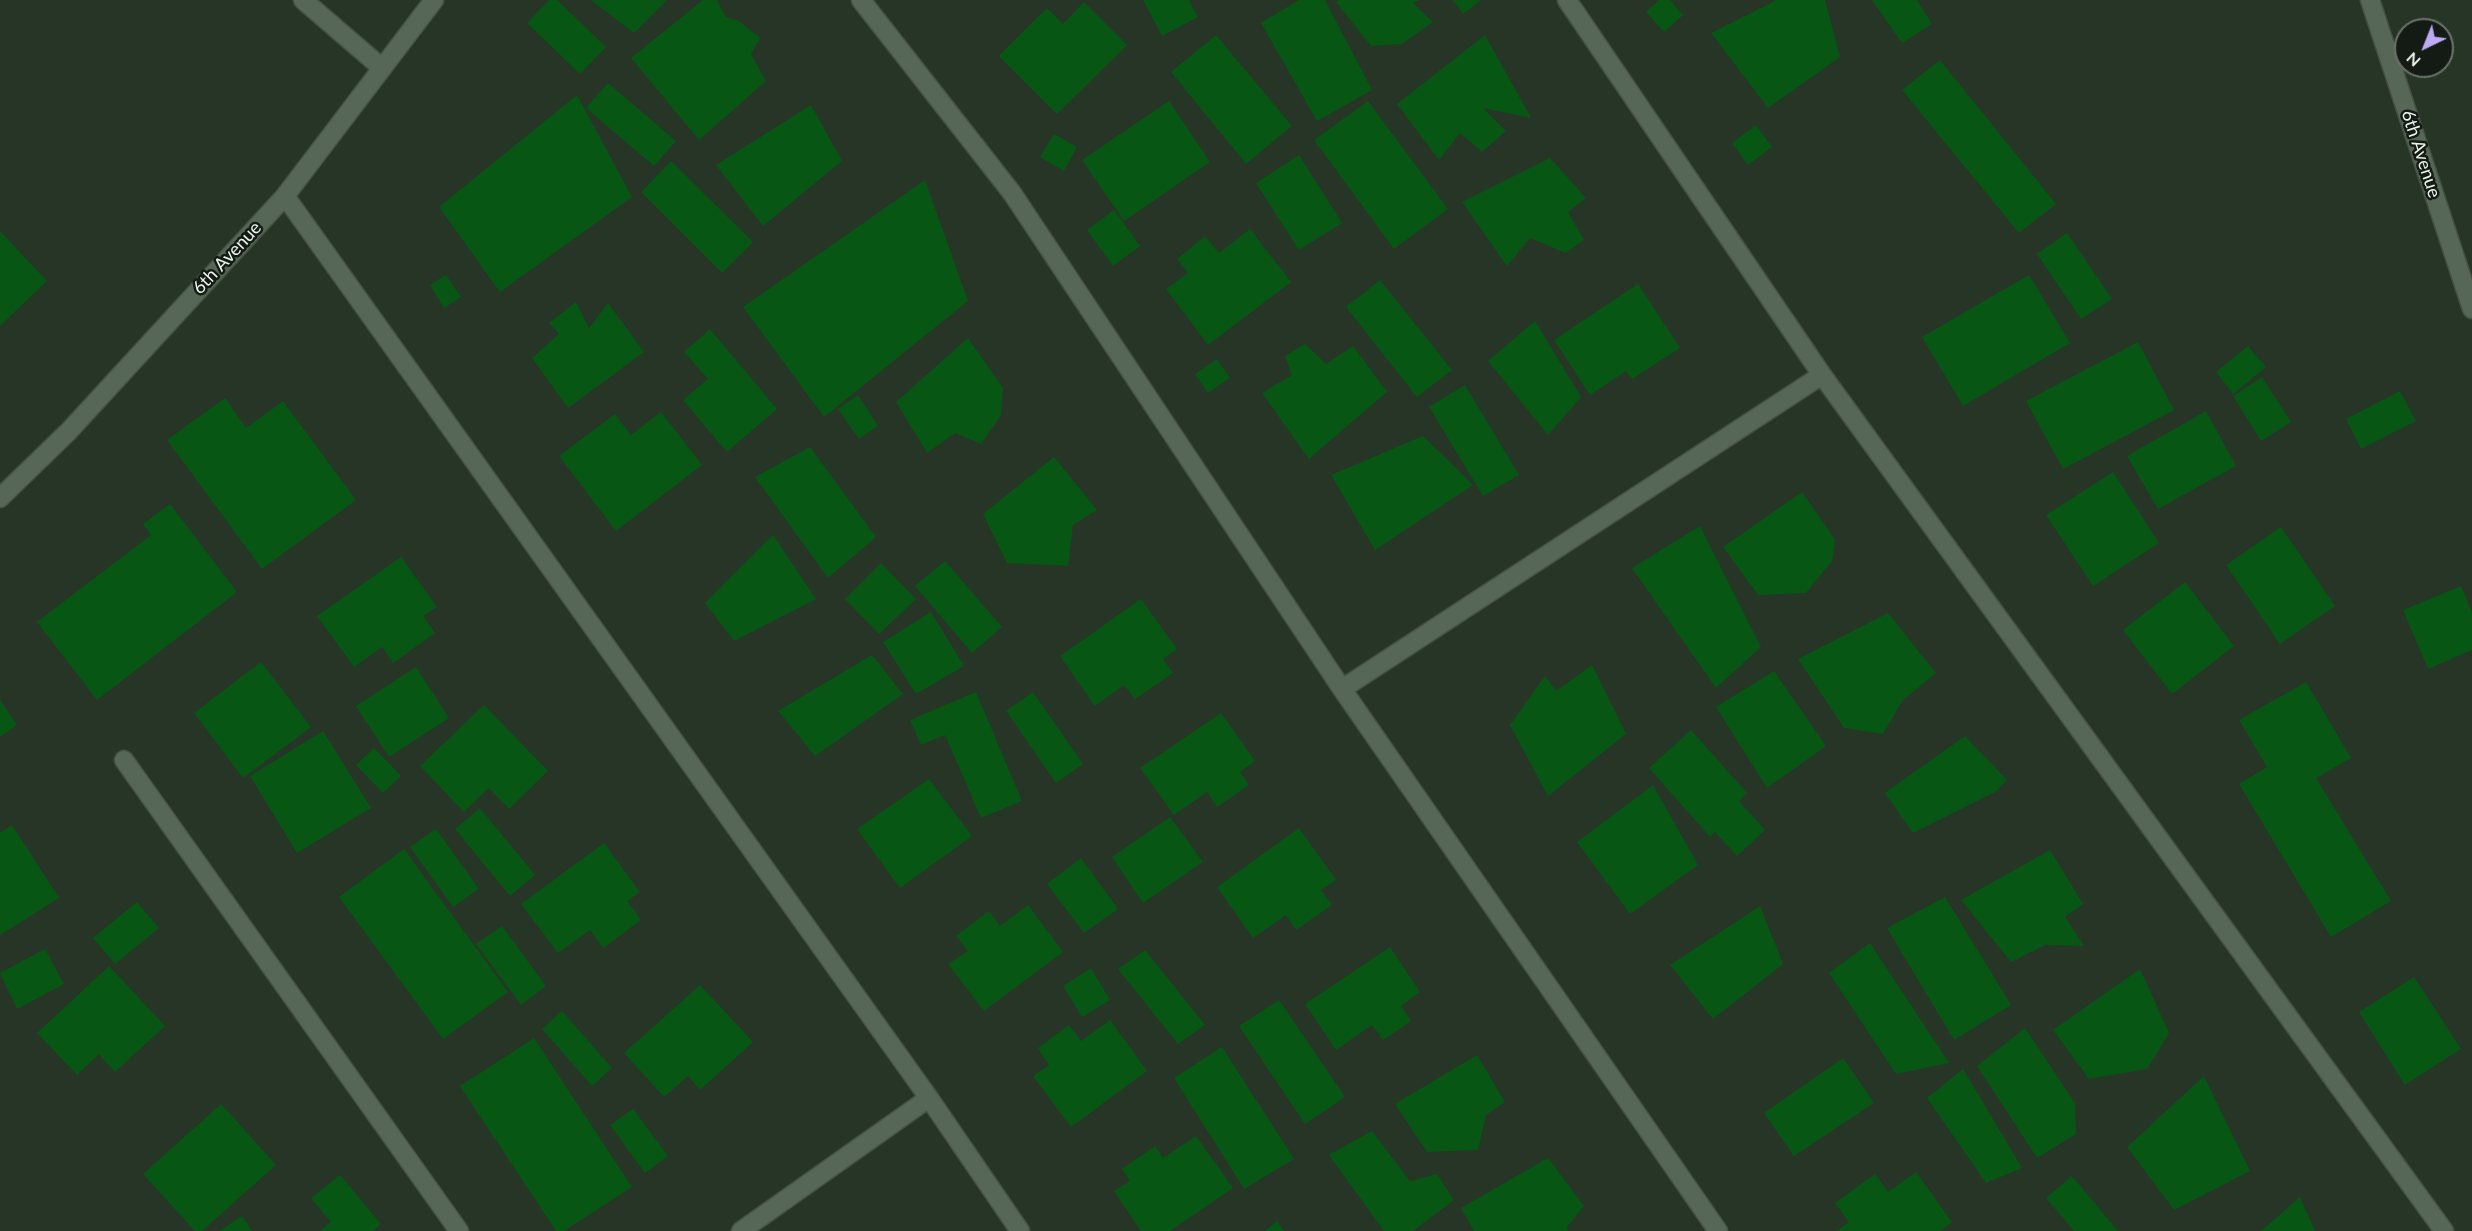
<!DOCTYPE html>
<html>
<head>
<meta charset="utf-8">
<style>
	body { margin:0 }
	#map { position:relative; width:2472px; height:1231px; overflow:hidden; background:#273527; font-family:Lato,sans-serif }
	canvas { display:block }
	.north { position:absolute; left:2394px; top:18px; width:60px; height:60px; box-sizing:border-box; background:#141b14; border:2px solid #6a726a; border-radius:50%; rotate:223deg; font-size:16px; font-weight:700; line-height:24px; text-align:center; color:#eaf4ea }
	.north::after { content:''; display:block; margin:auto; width:21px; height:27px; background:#bcaaf6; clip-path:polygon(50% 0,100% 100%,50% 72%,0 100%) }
</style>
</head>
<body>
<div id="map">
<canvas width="2472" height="1231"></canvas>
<div class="north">N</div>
</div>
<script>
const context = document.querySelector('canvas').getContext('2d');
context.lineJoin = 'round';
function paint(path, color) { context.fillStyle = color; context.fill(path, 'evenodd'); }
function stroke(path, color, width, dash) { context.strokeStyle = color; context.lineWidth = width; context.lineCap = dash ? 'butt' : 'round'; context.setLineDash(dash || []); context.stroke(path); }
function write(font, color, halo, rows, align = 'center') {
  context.font = font + ' Lato,sans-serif'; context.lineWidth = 5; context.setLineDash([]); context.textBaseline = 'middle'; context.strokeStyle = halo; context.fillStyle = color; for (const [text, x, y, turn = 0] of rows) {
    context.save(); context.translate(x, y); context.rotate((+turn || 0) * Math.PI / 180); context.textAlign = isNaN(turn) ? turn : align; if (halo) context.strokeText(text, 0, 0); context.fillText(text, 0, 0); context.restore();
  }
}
const building = new Path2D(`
	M549,0h8l49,47 -26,27 -53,-51z
	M591,0h76l-33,33z
	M703,0h14l9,17 13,4 21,17 -9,16 15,27 -67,59 -68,-82z
	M1143,0h46l9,17 -36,19z
	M1299,0h26l47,90 -55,31 -56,-98z
	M1339,0h81l-7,3 20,19 -31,22 -31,2 -35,-44z
	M1453,0h28l-18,14z
	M1659,0h11l13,15 -19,17 -18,-20z
	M1777,0h48l15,57 -72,51 -57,-75z
	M1872,0h45l15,24 -30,19z
	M1084,2l43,43 -70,69 -58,-58 48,-48 16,16z
	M1216,35l76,91 -46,38 -75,-92z
	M1485,35l46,83 -48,-10 23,23 -24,21 -22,-19 -21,27 -42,-56z
	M1940,60l116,144 -37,29 -117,-143z
	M608,83l68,58 -22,25 -68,-58z
	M577,95l55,102 -132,95 -61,-85z
	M1169,101l41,61 -86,59 -42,-61z
	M1368,101l80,108 -54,40 -80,-109z
	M811,105l31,56 -79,65 -47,-61z
	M1756,125l16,22 -24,18 -16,-22z
	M1054,134l23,13 -13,24 -24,-14z
	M1299,155l43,68 -43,27 -43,-67z
	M1550,158l36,40 -18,14 16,28 -18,13 -36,-15 -23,28 -45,-64z
	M671,161l82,81 -31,31 -81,-81z
	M925,180l43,121 -144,116 -81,-110z
	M1114,210l26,36 -27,20 -26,-36z
	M1250,229l41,53 -83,63 -42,-56 22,-16 -11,-14 28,-23 14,17z
	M0,231l47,50 -47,45z
	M2067,233l45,66 -31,20 -44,-65z
	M446,275l15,22 -17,11 -14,-23z
	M2029,275l41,68 -107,63 -41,-69z
	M1380,280l72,90 -35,27 -71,-90z
	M1638,284l42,64 -48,31 -6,-8 -36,24 -36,-55z
	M576,302l13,26 19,-25 36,49 -76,56 -36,-50 27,-24 -10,-11z
	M1535,321l46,76 -33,38 -60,-74z
	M710,329l67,80 -50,43 -44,-52 25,-21 -24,-27z
	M968,338l35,50 -2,27 -20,29 -26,-11 -28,20 -31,-51z
	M2138,342l36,68 -111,59 -37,-68z
	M1305,344l21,20 27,-18 34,46 -78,67 -47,-66 30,-18 -7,-19z
	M2248,346l18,21 -33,27 -17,-22z
	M1217,359l13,19 -22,15 -13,-19z
	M2262,377l29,45 -30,19 -28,-45z
	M1465,385l54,90 -36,21 -54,-89z
	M2400,391l16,30 -55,28 -15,-30z
	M858,395l20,31 -19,13 -21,-30z
	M225,398l21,30 37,-27 73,99 -94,69 -95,-129z
	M2206,411l30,55 -78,43 -31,-53z
	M661,412l41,53 -86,66 -57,-75 56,-42 16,21z
	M1423,436l50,49 -98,65 -44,-75z
	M810,447l66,90 -48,41 -73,-101z
	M1054,457l43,53 -24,15 -5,41 -61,-3 -24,-49z
	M2113,472l46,71 -66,43 -47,-71z
	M1802,492l33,48 -3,21 -26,32 -48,2 -35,-48z
	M170,504l67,88 -140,108 -60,-78 114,-87 -8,-11z
	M1700,526l61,121 -45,41 -84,-120z
	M2281,527l54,79 -55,38 -54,-79z
	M773,535l43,64 -82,42 -29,-38z
	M401,557l36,50 -14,9 12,17 -42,30 -11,-16 -28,20 -37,-51z
	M945,561l57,66 -30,26 -57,-67z
	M881,563l35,36 -37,35 -34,-35z
	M2185,582l49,64 -62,48 -49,-64z
	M2461,586l11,26v38l-44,19 -25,-59z
	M1141,599l36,50 -14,10 10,14 -38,26 -11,-14 -29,21 -35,-50z
	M931,612l33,54 -48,28 -33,-52z
	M1888,613l48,60 -34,28 -19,33 -39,-6 -46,-69z
	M872,655l31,39 -88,62 -37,-45z
	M261,662l50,65 -68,51 -49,-65z
	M1592,665l34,69 -78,62 -38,-71 35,-49 11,15z
	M416,667l33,51 -60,39 -33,-51z
	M1774,671l52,75 -59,42 -51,-81z
	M2306,682l45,76 -35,20 75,123 -60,36 -92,-153 28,-17 -28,-47z
	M976,692l46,109 -41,17 -36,-83 -24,10 -11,-25z
	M1033,692l50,72 -27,19 -50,-72z
	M0,700l17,25 -17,12z
	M484,705l64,66 -39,38 -20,-21 -25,24 -44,-46z
	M1221,713l34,48 -15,11 9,13 -32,22 -10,-15 -33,23 -34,-47z
	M1691,730l56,63 -8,8 26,29 -28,26 -22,-24 -5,5 -61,-69z
	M323,731l48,77 -74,45 -47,-77z
	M1965,736l42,44 -12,12 -82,41 -28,-40z
	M374,748l27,28 -18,17 -27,-28z
	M929,779l43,57 -72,52 -43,-59z
	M1653,785l45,80 -68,49 -53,-72z
	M480,808l55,67 -25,21 -55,-67z
	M1170,817l33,45 -60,41 -31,-46z
	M12,825l47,73 -59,37v-102z
	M1299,828l37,52 -15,10 11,15 -36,25 -10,-15 -33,23 -36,-51z
	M436,829l43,60 -26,18 -43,-60z
	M604,843l36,49 -13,9 14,19 -38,28 -13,-18 -32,23 -37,-49z
	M404,849l104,143 -65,47 -104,-142z
	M2050,850l33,54 -18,13 19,29 -39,-1 -34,17 -50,-62z
	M1081,858l37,51 -34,24 -37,-49z
	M1945,897l66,108 -57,35 -67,-112z
	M137,902l22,26 -44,36 -22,-26z
	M1028,905l35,47 -79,59 -36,-47 20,-13 -12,-15 33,-25 11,15z
	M1760,906l23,58 -70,55 -43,-54z
	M502,926l44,60 -25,19 -45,-61z
	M1870,943l79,120 -53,11 -67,-101z
	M1390,947l30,45 -19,14 10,15 -28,19 -11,-15 -36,25 -31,-46z
	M45,949l19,35 -47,25 -17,-36z
	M1145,950l60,75 -27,19 -60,-75z
	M109,966l56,60 -50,46 -16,-18 -22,21 -40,-42z
	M1091,968l19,32 -28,17 -19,-31z
	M2140,969l29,64 -22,36 -58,10 -36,-49z
	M2414,977l47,72 -56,36 -46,-73z
	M700,985l53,57 -53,48 -12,-14 -24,21 -40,-44z
	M1279,1000l66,97 -40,27 -66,-98z
	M562,1011l50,57 -20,18 -50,-57z
	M1110,1020l37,51 -76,56 -38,-51 16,-11 -11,-17 31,-23 12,16z
	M2025,1028l50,75 1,31 -39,24 -60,-92z
	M534,1038l98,149 -68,44h-8l-96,-145z
	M1222,1047l72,112 -50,30 -70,-111z
	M1477,1055l28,47 -19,13 -8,35 -51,2 -32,-48z
	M1843,1058l31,45 -80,53 -30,-43z
	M1963,1069l59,99 -36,15 -59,-85z
	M2204,1076l46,95 -76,39 -47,-63z
	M221,1104l55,61 -74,66h-7l-52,-57z
	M633,1109l35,47 -23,17 -35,-48z
	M1372,1131l38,50 27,-7 17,26 -41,31h-29l-55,-76z
	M1196,1136l37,52 -63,43h-29l-27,-40 16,-10 -8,-12 33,-23 8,12z
	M1548,1158l36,48 -17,21 1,4h-94l-13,-23z
	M1916,1172l36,50 -12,9h-103l12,-9 -14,-19 40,-29 13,18z
	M340,1175l41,49 -8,7h-53l11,-9 -20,-24z
	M2072,1176l46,55h-44l-28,-33z
	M2300,1197l15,34h-54z
	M242,1216l10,15h-33z
	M1277,1221l7,10h-19z`);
const service = new Path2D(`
	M303,0l79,68`);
const minor = new Path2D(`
	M861,0l151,193 330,496 376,542
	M1567,0l255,375 622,856
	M2370,0l102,309
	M285,196l644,902 91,133
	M1342,689l480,-314
	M124,760l335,471
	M741,1231l188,-133`);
const tertiary = new Path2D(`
	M0,498l69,-67 216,-235 149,-196`);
const streetNames = [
	["6th Avenue",2421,154,72],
	["6th Avenue",227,258,-47]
];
paint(building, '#075614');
stroke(service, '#445144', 21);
stroke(minor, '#445144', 21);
stroke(tertiary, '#445144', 21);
stroke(service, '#576757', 18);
stroke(minor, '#576757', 18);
stroke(tertiary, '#576757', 18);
write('18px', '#eaf4ea', '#141b14', streetNames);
</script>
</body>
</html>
